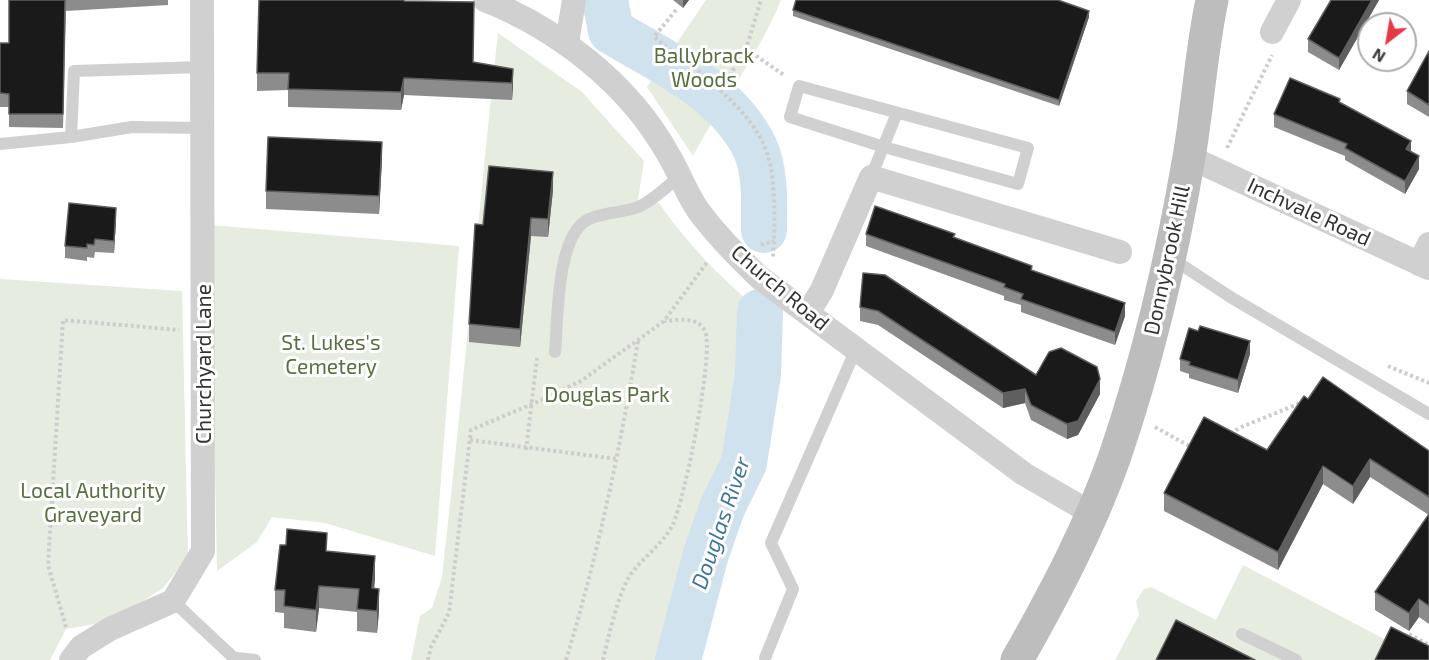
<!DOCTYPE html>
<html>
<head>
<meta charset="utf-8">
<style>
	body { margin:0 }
	#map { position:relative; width:1429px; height:660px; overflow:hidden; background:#fff; font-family:"Exo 2",sans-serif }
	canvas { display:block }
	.north { position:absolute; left:1357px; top:12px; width:60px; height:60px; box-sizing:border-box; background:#fff; border:2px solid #adadad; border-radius:50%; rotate:211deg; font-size:16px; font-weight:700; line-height:24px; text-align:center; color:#333 }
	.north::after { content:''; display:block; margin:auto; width:21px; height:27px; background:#e63946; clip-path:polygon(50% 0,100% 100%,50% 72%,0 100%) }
</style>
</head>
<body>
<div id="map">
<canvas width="1429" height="660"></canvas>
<div class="north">N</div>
</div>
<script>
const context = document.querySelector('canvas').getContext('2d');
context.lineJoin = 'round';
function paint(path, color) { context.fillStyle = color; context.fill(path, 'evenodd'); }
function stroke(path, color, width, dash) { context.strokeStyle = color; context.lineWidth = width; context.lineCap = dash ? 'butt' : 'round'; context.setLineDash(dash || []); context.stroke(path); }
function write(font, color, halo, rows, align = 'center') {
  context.font = font + ' "Exo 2",sans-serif'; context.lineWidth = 6; context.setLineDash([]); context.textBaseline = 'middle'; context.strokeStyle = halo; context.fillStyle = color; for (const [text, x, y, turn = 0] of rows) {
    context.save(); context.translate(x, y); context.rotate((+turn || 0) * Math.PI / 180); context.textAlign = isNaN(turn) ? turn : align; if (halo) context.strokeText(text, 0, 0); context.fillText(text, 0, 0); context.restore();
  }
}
const green = new Path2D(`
	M706,0h75c-23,56 -60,103 -88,156l-46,-69z
	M498,33l84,59 62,69 -6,39 21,3c27,39 59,73 97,104l2,26 -13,115 -81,190 -7,22h-246l9,-44 12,-8 10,-31c21,-182 36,-363 56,-544z
	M210,225l249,21 -24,310 -110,-33 -53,-6 -15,25 -40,29z
	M0,279l182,12 6,266 -25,31 -50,33 -47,8 -16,31h-50z
	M1243,565l181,95h-309l24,-45 -3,-14 8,-12 7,-2 65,33z`);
const river = new Path2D(`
	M605,0l6,31c50,30 117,60 144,117 11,24 9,56 9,82
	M678,660l28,-106 16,-46 22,-45 14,-89 2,-62`);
const path = new Path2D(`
	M676,10l-22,27c37,30 100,71 114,119 8,25 7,74 5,101
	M746,49l38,26
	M720,91l26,-42 15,-49
	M1227,148l45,-93
	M761,245l13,-4
	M1388,366l41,17
	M1155,427l36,20
	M1231,434l8,-6 64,-26
	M470,440l147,19
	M526,450l11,-92
	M66,627l-18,-62 15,-245 116,10
	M1409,634l20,11
	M428,660l3,-13 18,-34 22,-183 66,-28 44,-21 57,-41 26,-19 44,-60
	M566,660c32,-105 54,-211 72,-319
	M603,660c5,-22 15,-65 26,-83 12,-19 34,-32 44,-53 11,-22 42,-174 32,-193 -8,-15 -26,-11 -40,-10`);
const lane = new Path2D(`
	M799,86l229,62 -10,36 -134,-37 -94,-30z
	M71,137l3,-66 128,-4
	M0,144l71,-7 61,-10 71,1
	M871,177l26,-64
	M1171,258l61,40 197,116
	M555,352c3,-33 1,-118 34,-133 15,-7 34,-6 49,-12 15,-6 29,-21 41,-30
	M173,601l63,59
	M1242,634l54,26
	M237,658l18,2
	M765,658l28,-69 -22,-46 85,-194`);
const street = new Path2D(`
	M485,0c73,29 144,84 183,154 11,18 18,39 30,56 18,25 40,47 62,68l264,196 67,39
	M1272,32l17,-32
	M567,43l7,-43
	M1189,157l240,111
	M1419,264l10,-20
	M808,313l14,-23 49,-113 249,75
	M71,660l10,-13 29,-18 63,-28 30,-50 -1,-551`);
const secondary = new Path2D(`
	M1017,660c37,-65 73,-133 98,-204 33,-97 57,-199 74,-299 9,-52 12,-105 23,-157`);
const wall = new Path2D(`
	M9,0h159v5l-102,6 -3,117 -54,-1v-20h-9v-64h9z
	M673,0h16l-6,8z
	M1331,0h48l-40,70 -31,-18v-13z
	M404,1l69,61 40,7v17l-1,14 -108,-5 -3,15 -113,-3v-17l-31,1v-18z
	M793,10l296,7 -30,89 -266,-90z
	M1429,51v66l-22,-13v-13z
	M1340,103l71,49 8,17 -14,25 -60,-34v-4l-71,-29v-13z
	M382,160l-3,54 -113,-5v-18z
	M553,190l-5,47 -17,-1 -11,111 -51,-5v-18l14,-99z
	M116,220l-2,33 -19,-1 -1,6 -7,-1v4l-22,-3v-12z
	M866,234l89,4 77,33 93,45 -10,29 -94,-33v-7l-17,-5v-4l-138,-50z
	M863,273l173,102 64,19 -22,41 -11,4 -36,-19 -6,-17 -22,5 -125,-83 -18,-4v-14z
	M1250,354l-12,39 -49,-15v-4l-9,-3v-12z
	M1308,399l121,52v173l-10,-7 -10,14 -34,-21v-18l54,-77 -59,-38 -17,27 -30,-20 -45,86 -114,-59v-18l103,-43z
	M327,551l48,28 -1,9 5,23 -2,22 -20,-2v-19l-38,-4 -3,24 -32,-4v-15l-9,-1v-22z`);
const shadedWall = new Path2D(`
	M684,0h5l-6,8v-7z
	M1372,0h7l-40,70v-12z
	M1089,11v6l-30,89v-6z
	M513,69v17l-1,14v-17z
	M404,78v17l-3,15v-18z
	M1411,141v13l-5,-5z
	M382,142v18l-3,54v-18z
	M1419,156v13l-14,25v-13z
	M553,172v18l-5,47v-18z
	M116,208v12l-2,33v-12z
	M531,218v18l-11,111v-18z
	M1125,303v13l-10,29v-13z
	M1250,341v13l-12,39v-13z
	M1100,379v15l-22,41 -11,4v-15z
	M1025,389v14l-22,5v-15z
	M1370,459v18l-17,27v-18z
	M1323,466v18l-45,86v-18z
	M375,556v23l-3,31v-22z
	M319,586v22l-3,24v-22z
	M379,589v22l-2,22v-22z
	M1419,599v18l-10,14v-18z`);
const building = new Path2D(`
	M9,0h56l-2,114h-54v-20l-9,-1v-50h9z
	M259,0h145v1l70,1 -1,60 40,7 -1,14 -108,-5 -3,14 -113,-3 1,-16h-32z
	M796,0h262l31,11 -30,89 -266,-90z
	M1331,0h41l-33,58 -31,-19z
	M1429,51v54l-22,-14z
	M1290,78l50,21 -1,3 72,39 -5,8 13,7 -14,25 -60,-33 2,-4 -73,-30z
	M268,137l114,5 -3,54 -113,-5z
	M489,166l64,6 -5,47 -17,-1 -11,111 -51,-5 6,-100 8,1z
	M69,203l47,5 -2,33 -19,-2 -1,6 -7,-1v4l-22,-2z
	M875,206l80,28 -2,3 79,29 -1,4 94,33 -10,29 -94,-33 2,-5 -19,-7 1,-3 -139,-50z
	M863,273l22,2 151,100 13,-23 12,-4 36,19 3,12 -22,42 -11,3 -36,-19 -6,-16 -22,4 -125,-82 -18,-4z
	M1200,326l50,15 -12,39 -49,-15 1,-3 -10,-3 9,-31 9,3z
	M1323,377l106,74v46l-59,-38 -17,27 -30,-20 -45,86 -114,-59 40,-76 63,33 37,-54 4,3z
	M1429,514v92l-10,-7 -10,14 -34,-21z
	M287,529l40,4 -1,18 49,5 -3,32 7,1 -2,22 -20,-2 2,-20 -40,-3 -3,24 -32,-4 1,-16h-10l5,-45h6z
	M1176,620l79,40h-99z
	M1391,627l38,19v14h-54z`);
const parkNames = [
	["Ballybrack",704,56],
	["Woods",704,80],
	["St. Lukes's",331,343],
	["Cemetery",331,367],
	["Douglas Park",607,395],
	["Local Authority",93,491],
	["Graveyard",93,515]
];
const streetNames = [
	["Inchvale Road",1309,212,25],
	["Donnybrook Hill",1167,260,-78],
	["Church Road",780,288,40],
	["Churchyard Lane",204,364,-90]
];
const waterNames = [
	["Douglas River",721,523,-71]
];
paint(green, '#e6ecdf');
stroke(river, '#cfe2ee', 46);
stroke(path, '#cdcdcd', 4, [3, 3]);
stroke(lane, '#d0d0d0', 12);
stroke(street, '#d0d0d0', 24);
stroke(secondary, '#bdbdbd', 33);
paint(wall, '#8c8c8c');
paint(shadedWall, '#5f5f5f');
paint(building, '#1a1a1a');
stroke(building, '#5f5f5f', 1.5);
write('21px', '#56703f', '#fff', parkNames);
write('21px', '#333', '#fff', streetNames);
write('italic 22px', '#3f7597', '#fff', waterNames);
</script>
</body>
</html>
